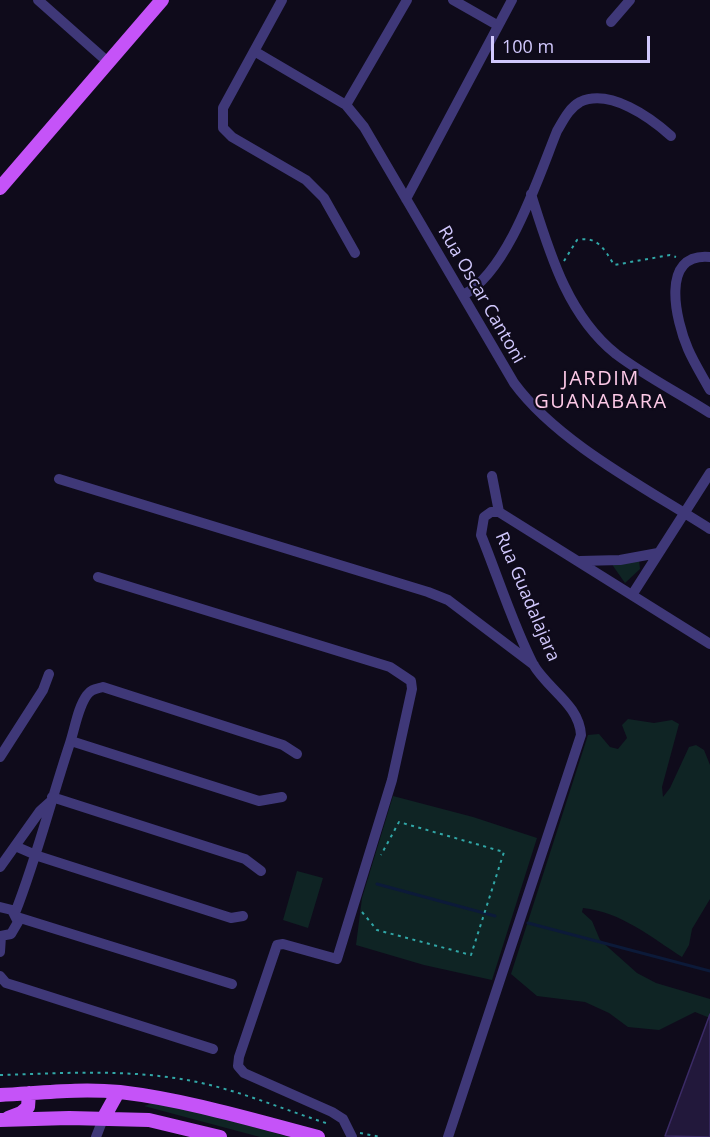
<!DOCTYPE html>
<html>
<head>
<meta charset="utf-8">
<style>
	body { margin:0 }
	#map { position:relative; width:710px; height:1137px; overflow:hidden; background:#0f0b1b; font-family:"Open Sans",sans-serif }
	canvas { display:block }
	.scale { position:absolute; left:491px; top:36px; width:159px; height:27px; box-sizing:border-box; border:3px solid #d1c8fd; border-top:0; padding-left:8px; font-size:18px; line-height:21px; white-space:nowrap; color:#d1c8fd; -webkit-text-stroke:4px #0f0b1b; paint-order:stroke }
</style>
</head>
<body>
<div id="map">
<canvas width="710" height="1137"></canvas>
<div class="scale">100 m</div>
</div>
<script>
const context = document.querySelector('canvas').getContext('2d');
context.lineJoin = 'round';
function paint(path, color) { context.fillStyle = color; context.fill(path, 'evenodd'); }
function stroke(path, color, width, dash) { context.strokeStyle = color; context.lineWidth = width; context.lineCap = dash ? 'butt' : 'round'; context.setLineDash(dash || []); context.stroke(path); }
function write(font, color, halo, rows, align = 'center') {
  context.font = font + ' "Open Sans",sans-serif'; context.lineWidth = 4.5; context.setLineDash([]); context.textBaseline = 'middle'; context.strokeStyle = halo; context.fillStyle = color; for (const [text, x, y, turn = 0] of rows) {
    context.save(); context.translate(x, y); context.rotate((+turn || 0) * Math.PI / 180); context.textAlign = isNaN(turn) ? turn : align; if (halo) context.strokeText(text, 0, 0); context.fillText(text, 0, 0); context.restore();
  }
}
const green = new Path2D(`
	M639,560l1,9 -15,14 -14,-20z
	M628,719l26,4 18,-3 7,4 -17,63 1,10 7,-9 19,-41 7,-2 8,5 6,15v134l-18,30 -3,16 -7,12c-31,-20 -61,-45 -99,-49l-1,4 10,9 8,19 37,33 19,10 54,16v19l-15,-6 -36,18 -31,-3 -19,-14 -24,-11 -48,-6 -26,-22 77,-239 11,-1 11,13 8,2 9,-11 -5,-13z
	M393,796l80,21 64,21 -45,142 -68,-15 -68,-20 6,-47z
	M297,871l26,7 -15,50 -25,-8z
	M161,1101l128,36h-29l-116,-31z`);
const stream = new Path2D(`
	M377,884l118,32
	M528,923l182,48`);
const building = new Path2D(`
	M710,1014v123l-45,-1z`);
const path = new Path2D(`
	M564,261l13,-21c20,-4 27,8 37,25l56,-10 6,2
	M362,912l15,18 94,25 33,-103 -105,-30 -18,33
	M0,1075c70,-2 138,-7 206,9 42,10 82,27 123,40
	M360,1133l21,4`);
const minor = new Path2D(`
	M38,0l71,63
	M282,0l-59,108v20l9,9 74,43 18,18 31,55
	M453,0l44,25
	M611,22l19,-22
	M254,51l92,54 18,22 150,256c44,60 132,105 196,146
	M346,105l61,-105
	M531,194c18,57 36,121 85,160 29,22 63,39 94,59
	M406,199l106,-199
	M710,257c-51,-5 -34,64 -22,92 6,14 15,28 22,41
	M463,295c45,-23 75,-117 94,-164 6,-10 12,-23 23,-29 30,-14 71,16 91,34
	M492,476l7,36
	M59,479l369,113 20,8 86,65
	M580,561l40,-1 38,-7
	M98,577l292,90 21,14 1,8 -20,91 -55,179 -54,-15 -6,1 -38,112 -1,9 6,7 88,39 11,7 9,18
	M632,595l78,-122
	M71,741l188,60 23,-4
	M0,757l43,-67 6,-16
	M52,797l193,62 16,12
	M15,846l23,10 193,62 12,-2
	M0,867l40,-56 10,-9
	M0,907l12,3 6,12 -7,12 -11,2
	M15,913c22,-56 36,-113 55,-170 5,-15 8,-36 17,-48 4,-6 9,-6 16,-8l180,58 14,9
	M17,917l215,67
	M0,952l1,-16
	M0,976l6,7 13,4 194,62
	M96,1137l7,-18
	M448,1137l133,-402c-2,-31 -33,-45 -48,-71 -20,-39 -35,-87 -52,-129l3,-18 7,-5h8l211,132`);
const major = new Path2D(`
	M0,188l162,-188
	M0,1095c40,-2 80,-7 120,-3 67,8 133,28 198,45
	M8,1118l13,-5 7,-6 1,-14
	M103,1119l15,-27
	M0,1120l69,-2 80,2 71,17`);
const streetNames = [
	["Rua Oscar Cantoni",481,295,60],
	["Rua Guadalajara",527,597,67]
];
const neighbourhoodNames = [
	["JARDIM",601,379],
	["GUANABARA",601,402]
];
paint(green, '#0f2424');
stroke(stream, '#0c1a39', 3);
paint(building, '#22183b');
stroke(building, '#3b2b66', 1.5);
stroke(path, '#31a7a7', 2, [3, 4.5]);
stroke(minor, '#3f3878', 10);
stroke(major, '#c553f8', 14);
write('18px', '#d1c8fd', '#0f0b1b', streetNames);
context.letterSpacing = '1.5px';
write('20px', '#fdc9e7', '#0f0b1b', neighbourhoodNames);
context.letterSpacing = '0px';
</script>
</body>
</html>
